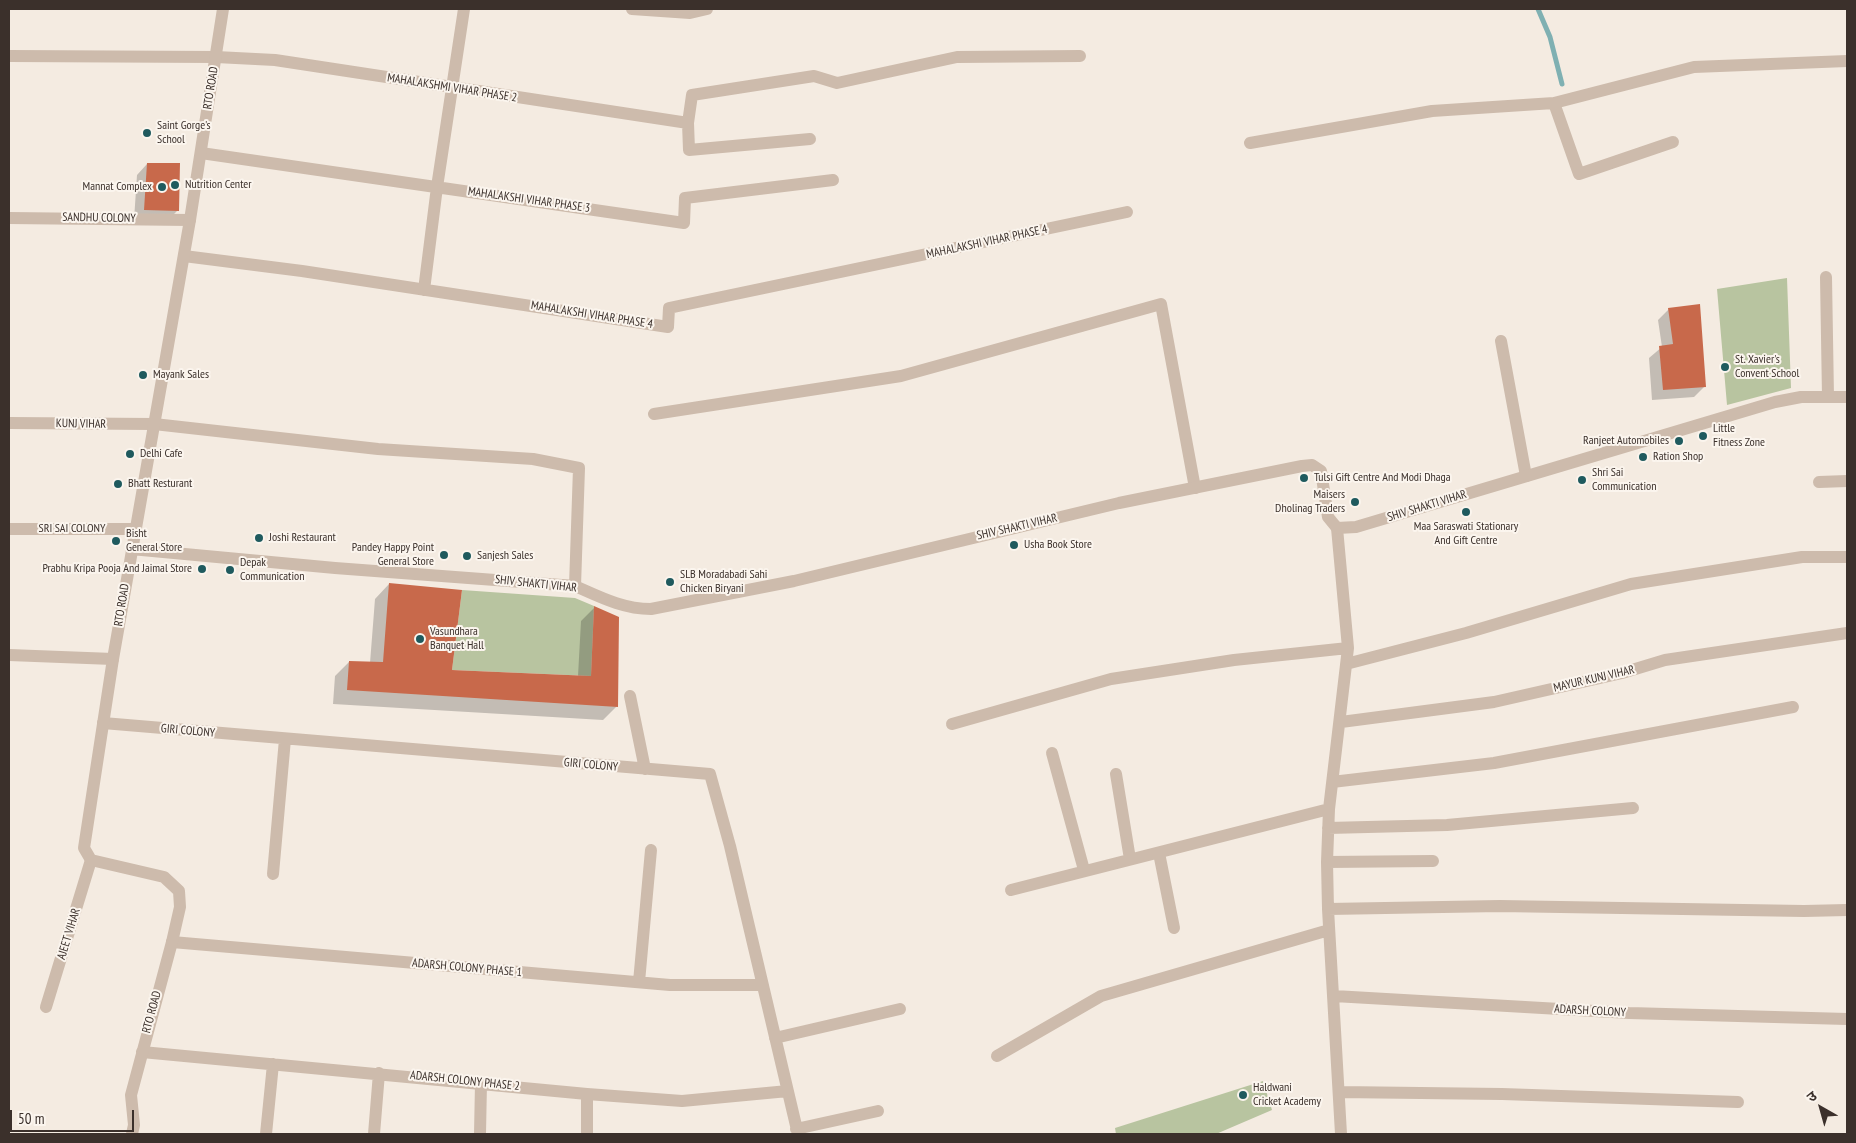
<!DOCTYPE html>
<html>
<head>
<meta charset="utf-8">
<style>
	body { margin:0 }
	#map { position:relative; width:1856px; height:1143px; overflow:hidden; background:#f4ebe1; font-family:"PT Sans Narrow","Noto Sans Devanagari",sans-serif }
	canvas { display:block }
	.frame { position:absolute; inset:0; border:10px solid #3b302b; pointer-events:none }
	.north { position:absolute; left:1796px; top:1083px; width:50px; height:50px; -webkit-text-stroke:4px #fbf5ee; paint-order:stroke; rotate:322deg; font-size:14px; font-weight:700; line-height:20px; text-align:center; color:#3b302b }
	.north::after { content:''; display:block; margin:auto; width:18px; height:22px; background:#3b302b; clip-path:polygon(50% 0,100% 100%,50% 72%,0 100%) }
	.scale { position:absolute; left:10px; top:1110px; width:124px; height:22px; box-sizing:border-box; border:2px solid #3b302b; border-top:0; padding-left:6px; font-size:15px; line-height:18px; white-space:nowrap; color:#3b302b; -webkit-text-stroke:4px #fbf5ee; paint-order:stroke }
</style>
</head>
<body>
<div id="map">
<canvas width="1856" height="1143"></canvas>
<div class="frame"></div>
<div class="north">उ</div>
<div class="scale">50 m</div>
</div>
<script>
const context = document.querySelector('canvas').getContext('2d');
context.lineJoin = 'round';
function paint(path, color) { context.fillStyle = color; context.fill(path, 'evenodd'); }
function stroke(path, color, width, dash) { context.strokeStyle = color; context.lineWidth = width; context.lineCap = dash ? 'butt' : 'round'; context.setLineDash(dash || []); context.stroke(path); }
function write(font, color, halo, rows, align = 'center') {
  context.font = font + ' "PT Sans Narrow",sans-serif'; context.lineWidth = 4; context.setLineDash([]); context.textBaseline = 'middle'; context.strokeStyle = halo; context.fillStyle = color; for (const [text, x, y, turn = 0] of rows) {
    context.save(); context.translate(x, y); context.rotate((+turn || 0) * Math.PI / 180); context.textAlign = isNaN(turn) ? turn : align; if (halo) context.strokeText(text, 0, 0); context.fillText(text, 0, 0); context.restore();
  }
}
const green = new Path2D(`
	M1787,278l4,110 -64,17 -10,-116z
	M462,590l113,8 19,8 -3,70 -139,-6z
	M1263,1081l9,29 -56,24h-100l-1,-6z`);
const shadow = new Path2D(`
	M147,164l31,46 -11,11 -33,-1 3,-45z
	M1669,309l36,77 -11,11 -42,3 -3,-42 13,-11 -4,-27z
	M389,584l62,87 127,5 3,-55 14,-14 22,99 -14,14 -270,-16 2,-28 14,-14 21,1 5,-64z`);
const stream = new Path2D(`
	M1538,9l12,28 12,47`);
const building = new Path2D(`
	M147,163h33l-1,48 -35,-1z
	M1700,304l6,83 -43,3 -4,-44 14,-2 -5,-36z
	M389,583l73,7 -10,80 139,6 3,-70 25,11 -1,90 -271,-17 2,-29 34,1z`);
const minor = new Path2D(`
	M632,9l58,4 17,-4
	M9,56l207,1 59,3 413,63
	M1554,103l25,71 94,-32
	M810,139l-121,11 -1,-27 4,-28 122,-19 23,7 120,-26 123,-1
	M1250,143l182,-32 122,-8 140,-36 153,-6
	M201,153l483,70 1,-25 148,-18
	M9,218l181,2
	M184,256l118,15 366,56 1,-19 458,-96
	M1826,277l2,120
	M424,290l13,-103 27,-178
	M1501,341l25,135
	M654,414l247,-38 260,-72 34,184
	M9,423l145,1 224,25 155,10 46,9 -4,118
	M1819,482l28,-1
	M1337,528l11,120 -19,161 -2,53 1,47 13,225
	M9,529h126
	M9,655l104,4
	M1346,664l120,-31 165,-49 171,-27h45
	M630,696l15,73
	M1341,722l153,-20 128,-29 43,-13 182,-27
	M103,723l607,51 20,72 68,288
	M952,724l159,-45 123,-19 114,-12
	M1052,753l32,117
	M1116,774l14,85
	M1332,782l162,-19 299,-56
	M1328,828l119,-3 186,-17
	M1159,853l15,75
	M1327,862l106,-1
	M273,874l12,-135
	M1011,890l318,-81
	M1328,909l172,-3 304,5 43,-1
	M172,942l498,43h92
	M639,982l12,-132
	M1334,996l295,17 218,6
	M46,1007l45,-147
	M775,1038l125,-29
	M142,1052l445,42 95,7 106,-10
	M997,1056l104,-60 228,-66
	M1339,1092l163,2 236,8
	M796,1129l82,-18
	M266,1134l7,-70
	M374,1134l5,-61
	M480,1134l1,-51
	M587,1134v-40`);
const tertiary = new Path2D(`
	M131,549l204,19 240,18c25,11 48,23 76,23l143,-28 325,-78 183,-37 10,-1 9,6 7,46 9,11 19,-1 419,-125 26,-5h46
	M132,1134l2,-9 -3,-30 41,-153 8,-35 -1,-16 -15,-14 -73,-17 -7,-12 29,-189 77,-439 33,-211`);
const markers = [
	[147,133,5,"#1f5a5e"],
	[175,185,5,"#1f5a5e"],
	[162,187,5,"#1f5a5e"],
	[1725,367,5,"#1f5a5e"],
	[143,375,5,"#1f5a5e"],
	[1703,436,5,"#1f5a5e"],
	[1679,441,5,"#1f5a5e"],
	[130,454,5,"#1f5a5e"],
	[1643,457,5,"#1f5a5e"],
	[1304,478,5,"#1f5a5e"],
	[1582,480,5,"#1f5a5e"],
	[118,484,5,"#1f5a5e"],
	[1355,502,5,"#1f5a5e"],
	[1466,512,5,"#1f5a5e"],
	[259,538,5,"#1f5a5e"],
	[116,541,5,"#1f5a5e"],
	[1014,545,5,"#1f5a5e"],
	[444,555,5,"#1f5a5e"],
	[467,556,5,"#1f5a5e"],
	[202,569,5,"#1f5a5e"],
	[230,570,5,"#1f5a5e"],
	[670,582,5,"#1f5a5e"],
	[420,639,5,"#1f5a5e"],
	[1243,1095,5,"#1f5a5e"]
];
const streetNames = [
	["RTO ROAD",211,88,-81],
	["MAHALAKSHMI VIHAR PHASE 2",452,88,9],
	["MAHALAKSHI VIHAR PHASE 3",529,200,8],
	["SANDHU COLONY",99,218,1],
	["MAHALAKSHI VIHAR PHASE 4",987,242,-12],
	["MAHALAKSHI VIHAR PHASE 4",592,315,9],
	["KUNJ VIHAR",81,424,1],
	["SHIV SHAKTI VIHAR",1427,506,-17],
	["SHIV SHAKTI VIHAR",1017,527,-13],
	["SRI SAI COLONY",72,529],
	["SHIV SHAKTI VIHAR",536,584,6],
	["RTO ROAD",122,605,-81],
	["MAYUR KUNJ VIHAR",1594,679,-13],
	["GIRI COLONY",188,731,5],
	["GIRI COLONY",591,765,5],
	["AJEET VIHAR",69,934,-73],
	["ADARSH COLONY PHASE 1",467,968,5],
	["ADARSH COLONY",1590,1011,3],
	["RTO ROAD",152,1012,-75],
	["ADARSH COLONY PHASE 2",465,1081,6]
];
const poiNames = [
	["Saint Gorge's",157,126],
	["School",157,140],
	["Nutrition Center",185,185],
	["Mannat Complex",152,187,"right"],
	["St. Xavier's",1735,360],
	["Convent School",1735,374],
	["Mayank Sales",153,375],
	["Little",1713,429],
	["Fitness Zone",1713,443],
	["Ranjeet Automobiles",1669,441,"right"],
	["Delhi Cafe",140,454],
	["Ration Shop",1653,457],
	["Shri Sai",1592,473],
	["Communication",1592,487],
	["Tulsi Gift Centre And Modi Dhaga",1314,478],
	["Bhatt Resturant",128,484],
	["Maisers",1345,495,"right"],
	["Dholinag Traders",1345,509,"right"],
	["Maa Saraswati Stationary",1466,527,"center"],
	["And Gift Centre",1466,541,"center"],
	["Bisht",126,534],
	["General Store",126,548],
	["Joshi Restaurant",269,538],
	["Usha Book Store",1024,545],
	["Pandey Happy Point",434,548,"right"],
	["General Store",434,562,"right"],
	["Sanjesh Sales",477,556],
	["Depak",240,563],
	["Communication",240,577],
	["Prabhu Kripa Pooja And Jaimal Store",192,569,"right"],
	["SLB Moradabadi Sahi",680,575],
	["Chicken Biryani",680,589],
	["Vasundhara",430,632],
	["Banquet Hall",430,646],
	["Haldwani",1253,1088],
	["Cricket Academy",1253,1102]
];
paint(green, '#b8c4a0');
paint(shadow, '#0003');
stroke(stream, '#7fb0b2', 5);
paint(building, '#c8694b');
stroke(minor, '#cdbbac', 12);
stroke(tertiary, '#cdbbac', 12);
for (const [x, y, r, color] of markers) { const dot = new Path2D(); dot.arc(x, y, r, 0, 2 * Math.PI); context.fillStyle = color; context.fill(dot); stroke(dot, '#fbf5ee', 2); }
write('12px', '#3b302b', '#fbf5ee', streetNames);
write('12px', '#3b302b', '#fbf5ee', poiNames, 'left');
</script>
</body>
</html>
